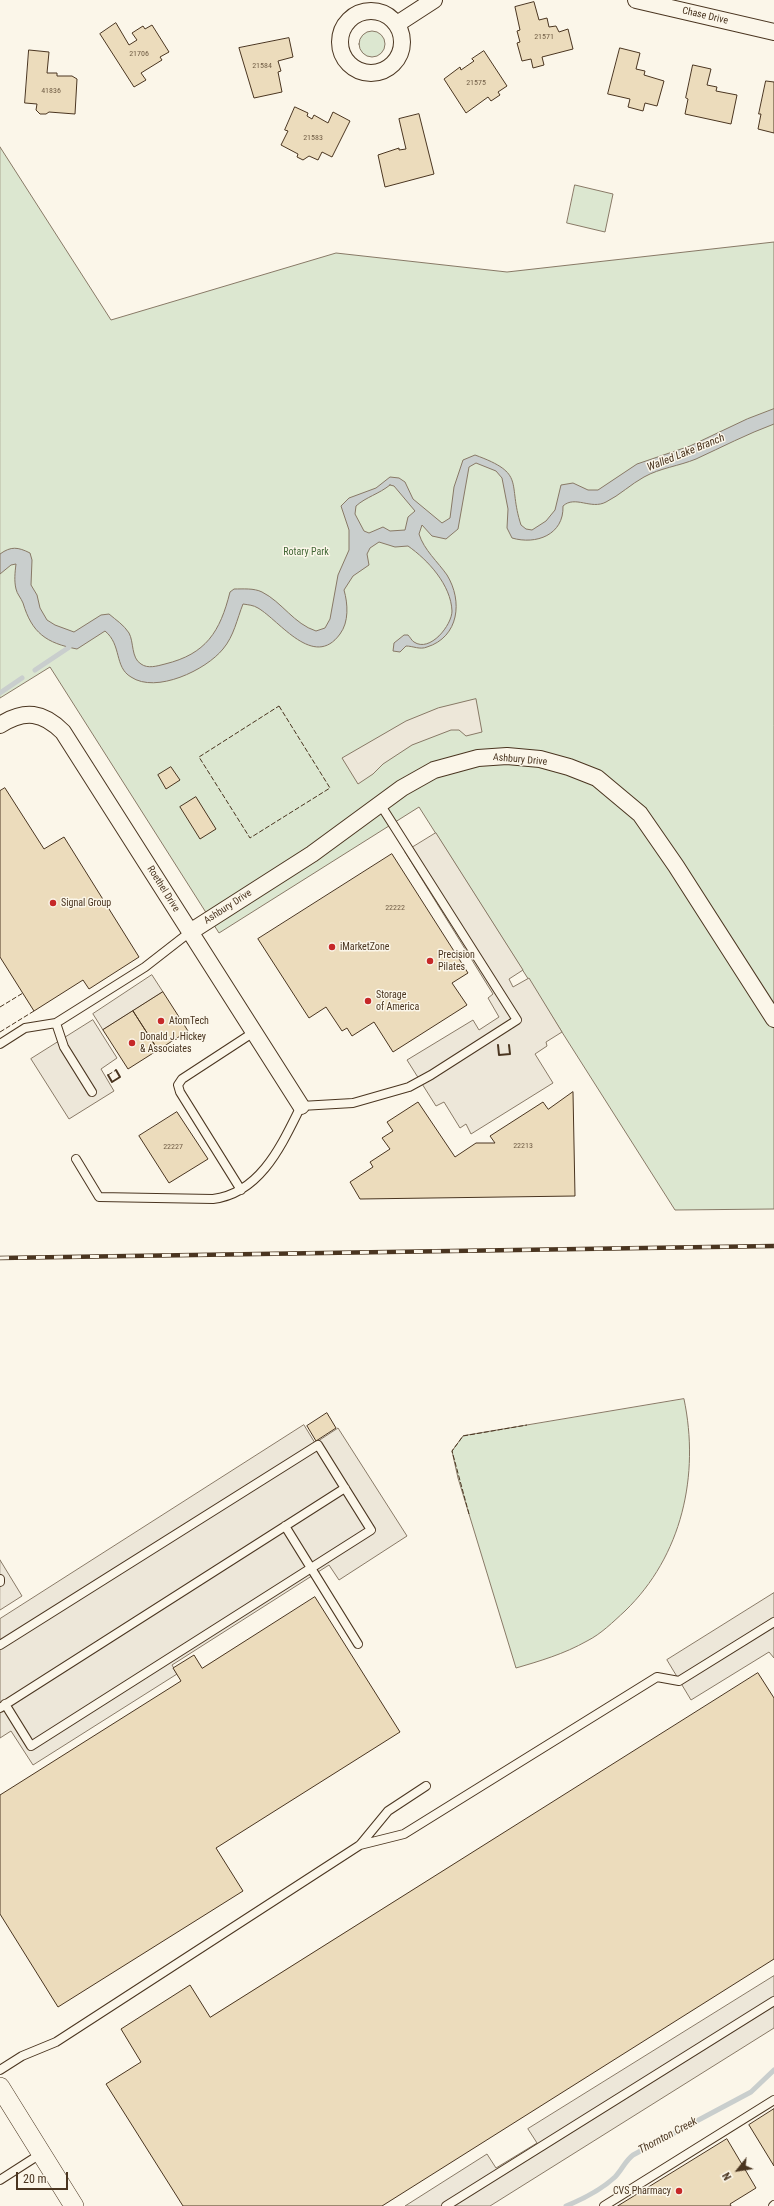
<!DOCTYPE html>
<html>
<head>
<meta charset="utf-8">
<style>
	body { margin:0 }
	#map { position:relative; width:774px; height:2206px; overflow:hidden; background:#fbf6e9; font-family:"Roboto Condensed",sans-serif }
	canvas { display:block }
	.north { position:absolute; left:718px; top:2150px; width:40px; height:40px; -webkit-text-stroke:3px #fbf6e9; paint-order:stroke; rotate:240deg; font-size:11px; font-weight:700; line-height:16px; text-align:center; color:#4a3520 }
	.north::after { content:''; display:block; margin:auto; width:14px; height:18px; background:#4a3520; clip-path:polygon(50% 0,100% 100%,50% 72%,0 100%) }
	.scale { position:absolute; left:16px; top:2172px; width:52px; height:18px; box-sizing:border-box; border:2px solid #4a3520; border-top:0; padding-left:5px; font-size:12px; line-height:14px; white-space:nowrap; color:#4a3520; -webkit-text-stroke:3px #fbf6e9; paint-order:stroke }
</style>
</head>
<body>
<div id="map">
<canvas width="774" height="2206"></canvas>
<div class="north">N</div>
<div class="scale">20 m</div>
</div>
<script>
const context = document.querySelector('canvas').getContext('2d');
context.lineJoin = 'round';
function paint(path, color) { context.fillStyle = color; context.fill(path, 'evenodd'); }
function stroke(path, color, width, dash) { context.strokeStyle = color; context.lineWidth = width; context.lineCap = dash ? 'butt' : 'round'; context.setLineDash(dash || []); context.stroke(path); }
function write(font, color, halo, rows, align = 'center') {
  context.font = font + ' "Roboto Condensed",sans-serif'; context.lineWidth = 3; context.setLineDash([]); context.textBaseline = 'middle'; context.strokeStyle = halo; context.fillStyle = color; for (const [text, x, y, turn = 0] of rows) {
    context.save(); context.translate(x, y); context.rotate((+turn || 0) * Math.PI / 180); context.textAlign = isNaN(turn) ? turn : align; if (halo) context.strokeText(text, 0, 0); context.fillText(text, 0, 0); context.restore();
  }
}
const green = new Path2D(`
	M359 44a13 13 0 1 1 26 0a13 13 0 1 1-26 0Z
	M0,147l111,173 225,-67 171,19 267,-30v967l-99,1 -256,-403 -200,126 -169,-266 -50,31z
	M575,185l38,9 -8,38 -38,-9z
	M684,1399c16,76 -2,157 -59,212 -12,11 -24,23 -38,30 -23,13 -47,20 -71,27l-58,-190 -6,-27 11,-15z`);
const parking = new Path2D(`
	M476,699l6,33 -16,4 -7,-6h-8l-39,15 -29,19 -10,10 -15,10 -16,-26 64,-37 32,-13z
	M436,833l87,137 -14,9 4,8 16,-9 33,54 -16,10 1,4 -12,8 18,29 -82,51 -5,-10 -6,4 -16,-26 -8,4 -29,-46 66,-40 6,10 20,-13 -11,-19 5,-4 -88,-142z
	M152,975l11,17 -60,38 -10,-16z
	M93,1020l24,38 -16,11 13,22 -45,28 -38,-60z
	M304,1425l11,18 23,-15 69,108 -68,44 -10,-15 -157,100 5,9 -144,91 -22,-34 -11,7v-119z
	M0,1560l22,36 -22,14z
	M774,1593v65l-5,-6 -78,48 -24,-40z
	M774,1976v52l-284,178h-85l82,-52 9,14 41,-25 -9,-14z`);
const water = new Path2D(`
	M774,409v15c-27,10 -52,23 -78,35 -17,7 -36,9 -52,18 -13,7 -24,18 -38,25 -15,8 -31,-7 -43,4 1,29 -27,39 -51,32l-5,-10 1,-19 -6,-31 -6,-7 -20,-8 -7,4 -11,62 -12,10 -14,-3 -10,-11 -3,9c5,16 19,28 28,41 16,26 12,62 -20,72 -7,3 -14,-1 -21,-1l-6,6 -7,-1 1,-8 10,-8h4c2,2 4,6 6,7 16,11 38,-17 38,-31 -1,-26 -24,-51 -44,-65l-13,1 -16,-5 -9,6 -3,6 2,11 -16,11 -9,14c4,14 5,32 -4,44 -26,36 -60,-13 -82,-26 -5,-3 -9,-3 -15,-4 -6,15 -9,32 -20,45 -17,21 -67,45 -92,28 -17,-10 -9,-32 -26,-46l-28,18c-31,-6 -45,-16 -54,-46 -2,-5 -6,-9 -7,-14 -2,-8 -1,-17 0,-25l-5,1 -11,9v-20c11,-8 18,-7 30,-1l2,7 -1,25 6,10 3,13 7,12 8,5 19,7 27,-17 8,-1c7,6 15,11 20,19 5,9 2,25 12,31 7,5 16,2 24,0 41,-10 55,-32 65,-72l4,-3c9,0 20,-1 28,3 20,10 32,32 54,39l9,-3 5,-9 8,-44 11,-25v-20l-8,-24 8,-8 27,-10 14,-11 9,1 6,4 8,17 29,24 8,-5 4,-31 9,-27 12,-5c52,19 32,27 46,70l5,4 6,1 14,-9 9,-11 6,-25 12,-2 15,7h10l39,-26 53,-18 57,-27zM390,485l4,1 21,25 -7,6 -3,13 -15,1 -7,-4 -14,6 -5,-2 -9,-17 1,-8c10,-9 23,-12 34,-21z`);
const stream = new Path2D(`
	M35,670l33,-22 4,-6
	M0,693l22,-15
	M566,2206c17,-7 35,-16 49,-29 7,-7 10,-16 18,-22l118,-63 23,-22`);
const building = new Path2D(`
	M534,2l5,18 8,-2 2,9 7,-1 3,6 9,-3 5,20 -31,8 2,8 -11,3 -2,-9 -9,2 -5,-18 3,-1 -3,-11 3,-1 -5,-23z
	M116,23l13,22 8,-5 -5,-7 11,-7 2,3 7,-4 17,27 -9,5 2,3 -21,13 5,7 -12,7 -34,-53z
	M289,38l4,19 -15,4 3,10 -3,1 4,20 -28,6 -15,-50z
	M620,48l20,5 -4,16 9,2 -1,4 20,6 -7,25 -12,-3 -2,8 -15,-4 2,-8 -22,-5z
	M29,50l20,2 -2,21h10v3h15l5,3 -2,35 -26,-2 -3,2h-6l-4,-4 1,-6 -12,-1z
	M484,51l23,35 -9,6 2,3 -9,6 -3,-4 -22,16 -22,-34 16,-12 1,3 13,-9 -2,-2z
	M693,65l18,4 -4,16 10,2 -1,4 21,4 -6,29 -46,-10 3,-15 -2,-1z
	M766,81l8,1v51l-16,-4 3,-15h-2z
	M295,107l13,6 -1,3 5,3 2,-4 14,8 5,-11 17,9 -18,36 -10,-5 -4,8 -9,-4 -6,4 -6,-3 1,-3 -17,-9 7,-14 -3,-1z
	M419,114l15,60 -49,13 -7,-32 21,-7v2l7,-1 -7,-30z
	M171,767l9,13 -14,9 -8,-14z
	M5,788l39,61 20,-12 75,120 -50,32 -6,-9 -49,31 -34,-54v-166z
	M196,797l20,32 -16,10 -20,-32z
	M392,854l76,119 -16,10 15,22 -74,47 -19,-30 -22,14 -5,-8 -5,3 -16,-24 -17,11 -51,-79z
	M163,992l25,39 -30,19 -25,-39z
	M133,1011l25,39 -30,19 -25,-39z
	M573,1092l2,104 -215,3 -10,-17 23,-15 -3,-5 20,-13 -8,-11 11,-7 -6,-9 31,-20 37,55 21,-14h19l-5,-7 53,-34 5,7z
	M177,1112l31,47 -39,24 -30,-47z
	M327,1413l9,15 -20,13 -9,-15z
	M315,1597l85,135 -184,116 27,43 -185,116 -58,-93v-119l181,-114 -8,-13 21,-13 8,13z
	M758,1673l16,25v261l-392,247h-199l-77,-122 35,-22 -20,-33 69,-44 20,32z
	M774,2109v57l-25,-41z
	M727,2139l29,49 -26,16 1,2h-113z`);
const service = new Path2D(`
	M56,1023l8,24 28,45
	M0,1044l25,-16 31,-5 89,-56 45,-35
	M76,1159l23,38 114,2c48,-6 69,-55 88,-93l52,-3 56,-16 22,-12 86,-55 -137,-216
	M241,1190l-61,-98 -2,-7 4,-6 72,-47
	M285,1526l73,118
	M0,1579v3
	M0,1645l318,-200 53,85 -340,216 -26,-42
	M0,1708l345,-220
	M360,1845l44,-11 253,-157 22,4 95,-59
	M0,2070l22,-14 34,-14 304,-197 28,-34 38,-25
	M0,2180l42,-27
	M446,2206l328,-205
	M604,2206l170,-106
	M773,2206l1,-1`);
const minor = new Path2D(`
	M636,0l138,32
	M340 42a31 31 0 1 1 62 0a31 31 0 1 1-62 0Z
	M397,24l37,-24
	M0,725c25,-16 43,-13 63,7l238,374
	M190,932l122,-78 90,-66 32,-18 44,-12 29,-2 33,3 29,8 28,11 43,36 36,52 98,153`);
const tertiary = new Path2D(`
	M0,2087l74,119`);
const rail = new Path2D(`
	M0,1258l774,-12`);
const fence = new Path2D(`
	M279,706l51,82 -80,50 -51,-81z
	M0,1007l23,-14
	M0,1032l34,-21
	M108,1075l8,-5
	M469,1514l-17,-63 11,-15 64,-11`);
const wall = new Path2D(`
	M498,1045l1,10 11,-1 -1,-9
	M108,1075l4,7 8,-5 -4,-7`);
const markers = [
	[53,903,4,"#c62828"],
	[332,947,4,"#c62828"],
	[430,961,4,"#c62828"],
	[368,1001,4,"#c62828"],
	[161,1021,4,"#c62828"],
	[132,1043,4,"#c62828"],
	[679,2191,4,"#c62828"]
];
const numberNames = [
	["21571",544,37],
	["21706",139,54],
	["21584",262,66],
	["21575",476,83],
	["41836",51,91],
	["21583",313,138],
	["22222",395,908],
	["22213",523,1146],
	["22227",173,1147]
];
const streetNames = [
	["Chase Drive",705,16,13],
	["Ashbury Drive",520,760,5],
	["Roethel Drive",163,889,58],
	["Ashbury Drive",228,907,-33]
];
const parkNames = [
	["Rotary Park",306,552]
];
const poiNames = [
	["Signal Group",61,903],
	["iMarketZone",340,947],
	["Precision",438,955],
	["Pilates",438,967],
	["Storage",376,995],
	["of America",376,1007],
	["AtomTech",169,1021],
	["Donald J. Hickey",140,1037],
	["& Associates",140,1049],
	["CVS Pharmacy",671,2191,"right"]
];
const waterNames = [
	["Walled Lake Branch",686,453,-22],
	["Thornton Creek",668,2136,-28]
];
paint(green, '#dce7d0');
stroke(green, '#887966', 1);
paint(parking, '#ede7d9');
stroke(parking, '#887966', 1);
paint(water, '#c9cecd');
stroke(water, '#887966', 1);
stroke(stream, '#c9cecd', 5);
paint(building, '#ecdcbc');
stroke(building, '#4a3520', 1);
stroke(service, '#4a3520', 10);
stroke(minor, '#4a3520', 18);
stroke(tertiary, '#4a3520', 20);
stroke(service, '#fbf6e9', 8);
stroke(minor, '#fbf6e9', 16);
stroke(tertiary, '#fbf6e9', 19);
stroke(rail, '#4a3520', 4.5);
stroke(rail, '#fbf6e9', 3, [9]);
stroke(fence, '#4a3520', 1, [5, 2]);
stroke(wall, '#4a3520', 2);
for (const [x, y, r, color] of markers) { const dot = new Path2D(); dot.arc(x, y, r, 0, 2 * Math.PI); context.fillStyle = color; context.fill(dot); stroke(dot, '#fbf6e9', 1.5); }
write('8px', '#725f47', null, numberNames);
write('10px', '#4a3520', '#fbf6e9', streetNames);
write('10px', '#436837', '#fbf6e9', parkNames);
write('10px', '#4a3520', '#fbf6e9', poiNames, 'left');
write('italic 11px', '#4a3520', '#fbf6e9', waterNames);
</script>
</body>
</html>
